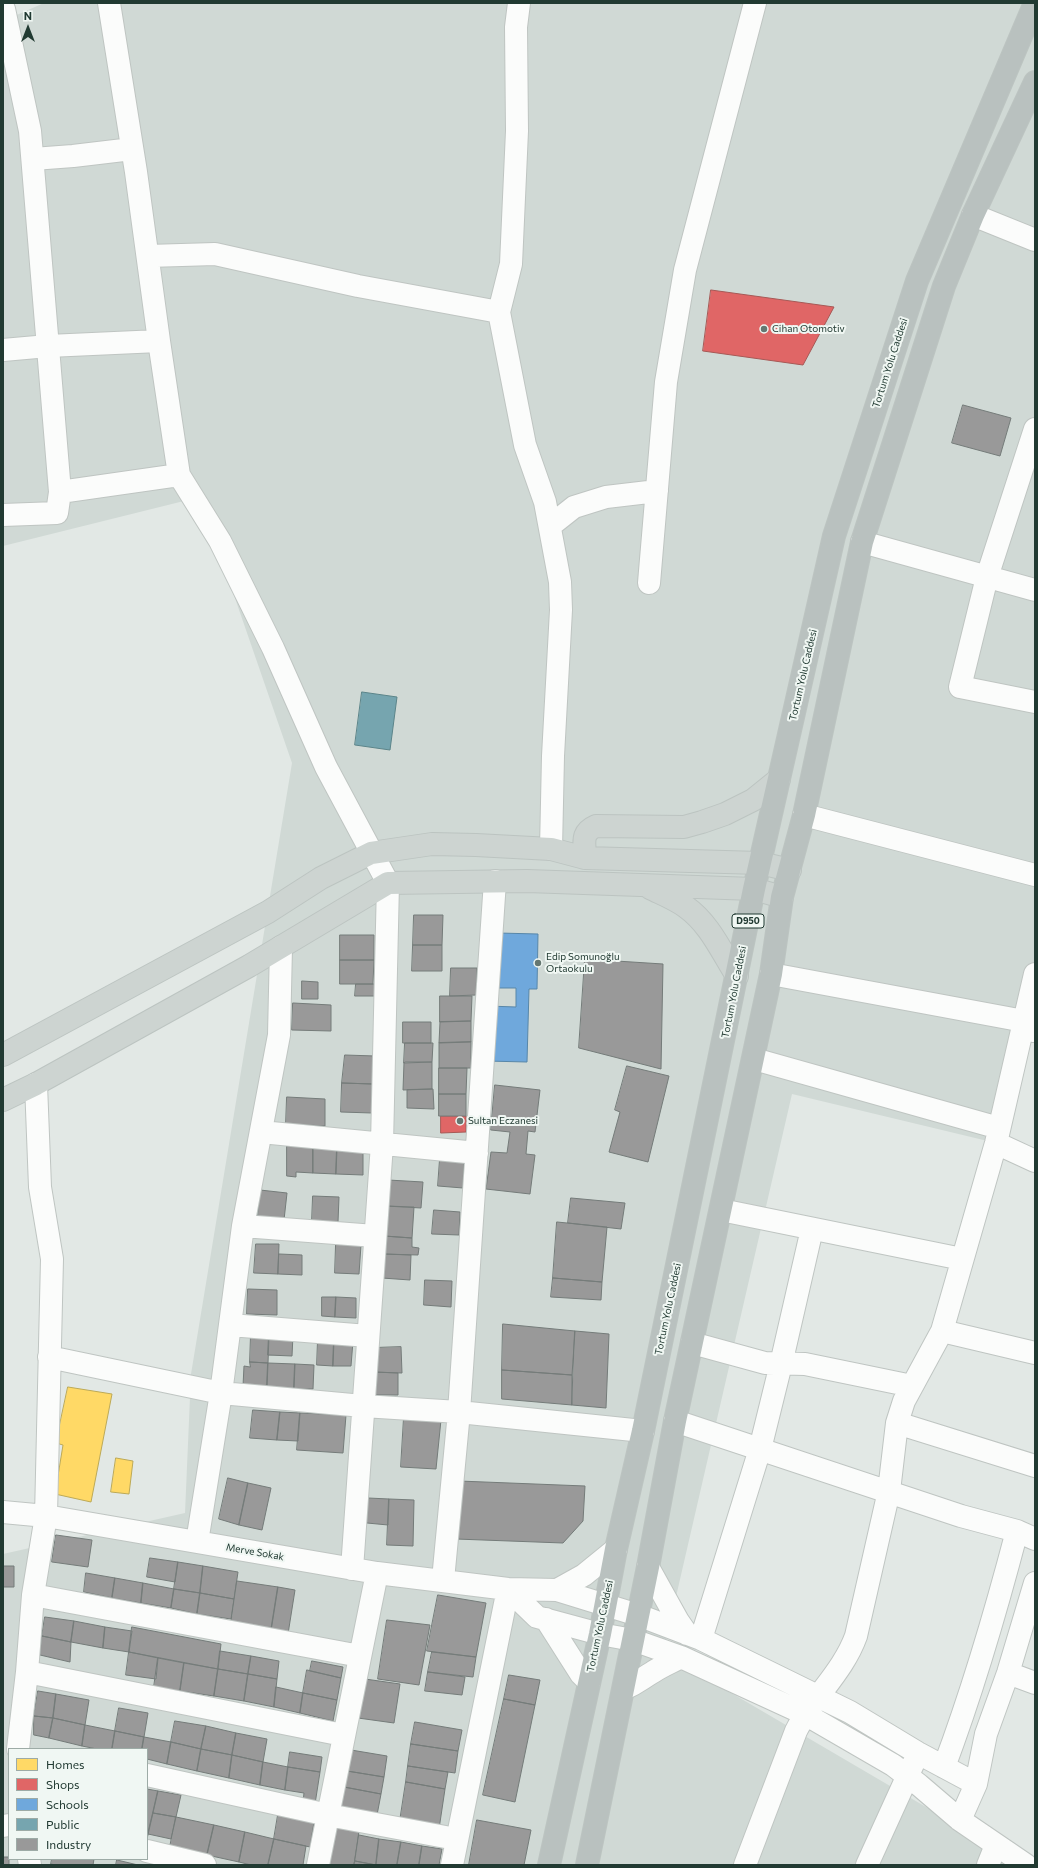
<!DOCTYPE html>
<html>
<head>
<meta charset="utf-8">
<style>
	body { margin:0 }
	#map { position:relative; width:1038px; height:1868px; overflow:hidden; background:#e2e8e5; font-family:Commissioner,sans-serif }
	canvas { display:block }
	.frame { position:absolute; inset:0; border:4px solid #213a32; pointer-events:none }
	.legend { position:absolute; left:8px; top:1748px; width:140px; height:112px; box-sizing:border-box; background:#f0f7f3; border:1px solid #9daba6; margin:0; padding:5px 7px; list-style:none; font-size:12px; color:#213a32 }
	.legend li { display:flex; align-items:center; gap:8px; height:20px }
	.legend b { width:20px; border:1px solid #9daba6 }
	.north { position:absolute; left:8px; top:8px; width:40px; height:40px; -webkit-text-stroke:3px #f0f7f3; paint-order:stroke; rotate:0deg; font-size:11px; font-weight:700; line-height:16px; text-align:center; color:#213a32 }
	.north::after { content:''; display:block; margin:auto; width:14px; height:18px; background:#213a32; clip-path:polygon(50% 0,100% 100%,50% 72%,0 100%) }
</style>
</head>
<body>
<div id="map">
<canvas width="1038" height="1868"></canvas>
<div class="frame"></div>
<ul class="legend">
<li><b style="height:11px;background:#ffd966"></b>Homes</li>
<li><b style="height:11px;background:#e06666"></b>Shops</li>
<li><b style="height:11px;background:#6fa8dc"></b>Schools</li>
<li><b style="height:11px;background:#76a5af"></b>Public</li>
<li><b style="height:11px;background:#999"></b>Industry</li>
</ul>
<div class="north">N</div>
</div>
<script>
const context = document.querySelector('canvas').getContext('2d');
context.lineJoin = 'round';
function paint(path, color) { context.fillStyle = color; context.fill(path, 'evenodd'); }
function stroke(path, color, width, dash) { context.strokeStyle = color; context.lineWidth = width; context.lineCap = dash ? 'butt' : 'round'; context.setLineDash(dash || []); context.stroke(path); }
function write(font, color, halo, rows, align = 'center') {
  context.font = font + ' Commissioner,sans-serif'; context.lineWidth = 4; context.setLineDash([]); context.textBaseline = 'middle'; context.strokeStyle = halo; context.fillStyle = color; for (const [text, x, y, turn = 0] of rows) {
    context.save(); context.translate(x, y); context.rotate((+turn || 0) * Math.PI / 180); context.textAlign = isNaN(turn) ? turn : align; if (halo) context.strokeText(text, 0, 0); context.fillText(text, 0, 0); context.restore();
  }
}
const built = new Path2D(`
	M44,3h991v973l-39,167 -204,-49 -129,559 362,212h-1022v-311l182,-41 6,-139 101,-611 -92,-266 -197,49v-525zM9,1749h138v110h-138z`);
const homes = new Path2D(`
	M68,1387l44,7 -21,108 -36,-8 8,-49 -7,-2z
	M116,1458l17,3 -4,33 -18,-2z`);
const shops = new Path2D(`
	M711,290l123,17 -31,58 -100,-14z
	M441,1116h25v16l-25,1z`);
const schools = new Path2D(`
	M498,933l40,1 -1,55h-8l-2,73 -41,-1 2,-55 28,1v-19h-20z`);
const public = new Path2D(`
	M362,692l35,5 -7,53 -35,-5z`);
const industry = new Path2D(`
	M963,405l48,13 -11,38 -48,-13z
	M414,915h29l-1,30h-29z
	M340,935h34v25h-34z
	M413,945h29v26h-30z
	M585,959l78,5 -2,105 -82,-21z
	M340,960h34l-1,24h-33z
	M451,968h26l-1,27 -26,1z
	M302,981l16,1v17h-16z
	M356,984h27v12h-28z
	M440,996h32l-1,25 -31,1z
	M293,1003l38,2v26l-39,-1z
	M469,1021h2v21l-32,1 1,-21z
	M403,1022h28v21h-28z
	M471,1042v26h-32v-25z
	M405,1043h28l-1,19 -28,1z
	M345,1055l30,1 -2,28 -31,-1z
	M406,1062h26v27l-29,1 1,-27z
	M627,1066l42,10 -21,86 -39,-10 11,-40 -5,-2z
	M439,1068h28l-1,26h-27z
	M342,1083l31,1 -1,29 -31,-1z
	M495,1085l45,5 -5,42 -7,-1 -2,23 9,1 -5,39 -44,-5 5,-37 16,1 3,-21 -19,-2z
	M432,1089h1l1,20 -27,-1v-18z
	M439,1094h27v22h-27z
	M287,1097l38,2v27l-39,-2z
	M287,1146l26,1v26l-17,-1v5l-9,-1z
	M313,1147l24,1 -1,26 -23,-1z
	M337,1148l26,1v26l-27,-1z
	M440,1159l24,2 -1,27 -25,-2z
	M388,1180l35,2 -2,26 -35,-2z
	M260,1190l27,3 -3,27 -26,-2z
	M313,1196l26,1 -1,25 -26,-1z
	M571,1198l54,5 -4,26 -53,-6z
	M386,1206l28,1 -2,31 -28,-2z
	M434,1210l26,2 -1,23 -27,-1z
	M557,1222l50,5 -5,55 -49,-4z
	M384,1236l28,2v9l7,1 -1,7 -35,-1z
	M256,1244h23l-1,30 -24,-1z
	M336,1244l25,1 -2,29 -24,-1z
	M279,1254l23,1v20l-24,-1z
	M383,1254l28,1 -1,25 -28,-2z
	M553,1278l49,4 -1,18 -50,-3z
	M425,1280l27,1 -1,26 -27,-2z
	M248,1289l29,1v25l-30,-1z
	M322,1297h14l-1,20 -13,-1z
	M336,1297l20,1v20l-21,-1z
	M503,1324l72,7 -3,44 -70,-5z
	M575,1331l34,3 -3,74 -34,-3z
	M251,1334l18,1 -1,28 -18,-1z
	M269,1335h24l-1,21 -24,-1z
	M318,1339l16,1 -1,26 -16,-1z
	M334,1340l19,1 -2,25h-18z
	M401,1347l1,26 -29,-1v-24z
	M250,1362l18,1 -1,24 -24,-1 1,-20 6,1z
	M268,1363l27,1 -1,25 -27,-2z
	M295,1364l19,1 -1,24h-19z
	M502,1370l70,5v30l-70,-6z
	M373,1372l25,1v22h-24z
	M253,1410l27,2 -3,28 -27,-2z
	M280,1412l20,1 -2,28 -21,-1z
	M300,1413l46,2 -3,38 -46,-3z
	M404,1417l37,3 -5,49 -35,-2z
	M228,1478l20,5 -9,42 -20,-6z
	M459,1481l126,5 -2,35 -20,22 -107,-4z
	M248,1483l23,5 -9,42 -23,-5z
	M368,1498l21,1 -1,26 -21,-2z
	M389,1499l25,1 -1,46 -26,-1z
	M56,1535l36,5 -4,27 -36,-5z
	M150,1558l28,4 -3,20 -28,-5z
	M178,1562l25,4 -3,27 -26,-4z
	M3,1566h11v21h-11z
	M203,1566l35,6 -4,27 -34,-6z
	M86,1573l29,5 -3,20 -28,-6z
	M115,1578l28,5 -2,20 -29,-5z
	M237,1581l41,6 -7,44 -40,-7z
	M143,1583l31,6 -3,19 -30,-5z
	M278,1587l17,3 -7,44 -17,-3z
	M174,1589l26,4 -3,21 -26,-6z
	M200,1593l34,6 -3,20 -34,-5z
	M438,1595l48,8 -10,54 -49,-6z
	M45,1617l29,4 -3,21 -29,-6z
	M387,1620l43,5 -11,60 -41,-6z
	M74,1621l31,6 -2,21 -32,-6z
	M105,1627l27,4 -3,21 -26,-4z
	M132,1627l89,17 -3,25 -89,-17z
	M42,1636l29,6 -1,20 -30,-7z
	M220,1651l31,5 -3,18 -30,-5z
	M129,1652l29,6 -2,21 -30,-4z
	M432,1652l44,5 -3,20 -45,-5z
	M251,1656l28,5 -2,18 -29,-5z
	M158,1658l26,5 -4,28 -26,-4z
	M312,1661l31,6 -2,11 -31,-7z
	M184,1663l34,6 -4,27 -34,-5z
	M218,1669l30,5 -4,27 -30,-5z
	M307,1670l34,8 -4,22 -34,-7z
	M428,1672l37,5 -3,18 -37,-4z
	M248,1674l29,5 -3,28 -30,-6z
	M509,1675l31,5 -5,25 -31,-6z
	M365,1679l35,5 -6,39 -36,-5z
	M276,1687l27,6 -3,20 -26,-6z
	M38,1691l18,3 -3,24 -19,-2z
	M303,1693l34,7 -4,21 -33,-8z
	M56,1694l33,6 -4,25 -32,-7z
	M504,1699l31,6 -20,97 -32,-7z
	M119,1708l29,5 -4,24 -29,-6z
	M34,1716l19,2 -4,20 -15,-3z
	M53,1718l32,7 -3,21 -33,-8z
	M175,1721l31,5 -5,23 -30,-7z
	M415,1722l47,8 -4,21 -47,-7z
	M85,1725l30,6 -3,18h-15l-15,-3z
	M206,1726l30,7 -4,22 -31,-6z
	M115,1731l29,6 -2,12h-30z
	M236,1733l31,6 -4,23 -31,-7z
	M144,1737l27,5 -4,22 -20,-5v-10h-5z
	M171,1742l30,7 -4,22 -30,-7z
	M411,1744l47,7 -3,22 -47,-7z
	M201,1749l31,6 -3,23 -32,-7z
	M351,1750l36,6 -3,21 -37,-6z
	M290,1752l32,5 -2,15 -32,-5z
	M232,1755l31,7 -3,23 -31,-7z
	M263,1762l25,5 -3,23 -25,-5z
	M408,1766l40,6 -3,17 -39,-7z
	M288,1767l32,5 -5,32 -12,-2 1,-9 -19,-3z
	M347,1771l37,6 -3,17 -37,-7z
	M406,1782l39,7 -6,40 -39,-8z
	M344,1787l37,7 -4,21 -37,-8z
	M147,1789l11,2 -11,48z
	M158,1791l23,4 -5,22 -23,-4z
	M279,1809l36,7 -5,31 -36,-8z
	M153,1813l23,4 -5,22 -23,-5z
	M176,1817l38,8 -7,30 -37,-8z
	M477,1820l54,10 -7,35h-55z
	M214,1825l31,7 -6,30 -32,-7z
	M337,1827l22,4 -5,34h-25z
	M245,1832l29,7 -6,26h-17l-12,-3z
	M359,1835l20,4 -3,26 -21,-4z
	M274,1839l32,7 -3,19h-35z
	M379,1839l22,3 -4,23h-21z
	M401,1842l21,4 -3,19h-22z
	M422,1846l20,3 -3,16h-20z
	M3,1857h6v8h-6z
	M52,1859h42l-1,6h-38l-4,-1z
	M117,1860l21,5h-22z
	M355,1861l21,4h-22z`);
const minor = new Path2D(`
	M519,3l-3,24 1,104 -6,133 -12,48 26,133 20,57 15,80 1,28 -8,146 -2,93
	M33,159l40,-3 59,-7
	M973,215l62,25
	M148,256l67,-2 143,32 141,26
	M3,350l45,-4 111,-5 -23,-169 -27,-169
	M1035,429l-48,148 -27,110 75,15
	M179,475l41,66 53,107 53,119 62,116 -6,261 -30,425
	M60,492l119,-17 -20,-134
	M3,515l54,-2 3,-21 -30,-361 -26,-122
	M550,526l24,-19 32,-10 51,-6
	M862,542l173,48
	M649,583l17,-201 19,-112 70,-267
	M804,815l231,60
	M771,974l253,47 9,10
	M754,1059l245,69
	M261,1132l216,21
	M996,1143l39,18
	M721,1210l241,49
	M243,1226l132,10
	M230,1325l138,11
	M942,1331l93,22
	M692,1343l73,20 40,1 107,22
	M49,1357l172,36 142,13 96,6 184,19
	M675,1421l286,95 56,15 18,8
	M897,1423l138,43
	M3,1512l43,4 331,57 131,16 49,1 81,25 63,24 149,73 68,41 58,31 -16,36
	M197,1542l24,-149 22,-167 36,-191 2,-88
	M648,1567l30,54 9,13
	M443,1580l16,-168 36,-531
	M508,1589l29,28 63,17 33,6 48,17 124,57 88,51 26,20 41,35 66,45
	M557,1590l27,-15 32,-26
	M33,1595l327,61
	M546,1619l35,55 8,8
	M701,1639l59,-190 21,-85 31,-135
	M27,1672l316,63
	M1008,1673l27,10
	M624,1689c14,-6 17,-10 29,-17 9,-6 19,-10 28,-15
	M18,1749l9,-77 6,-77 13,-79 6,-257 -12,-72 -4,-103
	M944,1767c29,-77 52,-156 73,-236
	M147,1775l181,40 128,24
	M976,1784l10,-50 22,-61 27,-90
	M3,1826l6,-1
	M147,1851l58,14
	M29,1859l1,6
	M318,1865l59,-292
	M452,1865l56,-276
	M745,1865l51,-134c17,-34 47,-59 60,-95l33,-145 8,-68 7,-22 38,-70 54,-188 39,-169
	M867,1865l46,-101
	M988,1865l8,-20`);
const major = new Path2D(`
	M585,858c0,-15 -5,-25 11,-32l88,1 18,-5 23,-8 28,-14 26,-21
	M650,888c12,6 25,11 36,19 24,17 36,46 51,69
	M3,1055l265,-143 53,-34 50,-25 61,-9 44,1 75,4 34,9 175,5 30,7
	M3,1100l33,-16 213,-118 139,-83 139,-2 227,8 28,8`);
const highway = new Path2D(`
	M549,1865l51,-231 16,-85 27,-118 111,-542 80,-353 83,-255 118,-278
	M587,1865l61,-298 27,-146 96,-447 11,-77 22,-82 58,-273 82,-256 29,-71 62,-133`);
const markers = [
	[764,329,4,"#657771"],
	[538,963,4,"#657771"],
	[460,1121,4,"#657771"]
];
const shields = [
	[748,921,32]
];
const shieldNames = [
	["D950",748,921]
];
const poiNames = [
	["Cihan Otomotiv",772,329],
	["Edip Somunoğlu",546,957],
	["Ortaokulu",546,969],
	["Sultan Eczanesi",468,1121]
];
const streetNames = [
	["Tortum Yolu Caddesi",890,363,-72],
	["Tortum Yolu Caddesi",803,675,-77],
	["Tortum Yolu Caddesi",734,992,-79],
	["Tortum Yolu Caddesi",668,1309,-78],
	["Merve Sokak",255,1552,10],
	["Tortum Yolu Caddesi",600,1626,-78]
];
paint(built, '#d0d9d5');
paint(homes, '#ffd966');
stroke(homes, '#bca956', 1);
paint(shops, '#e06666');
stroke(shops, '#a75956', 1);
paint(schools, '#6fa8dc');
stroke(schools, '#5887a9', 1);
paint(public, '#76a5af');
stroke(public, '#5c858a', 1);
paint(industry, '#999');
stroke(industry, '#757c7a', 1);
stroke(minor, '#bfc5c2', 24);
stroke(major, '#bcc4c1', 24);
stroke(highway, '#bcc4c1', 24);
stroke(minor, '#fbfcfb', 22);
stroke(major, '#cdd4d1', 22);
stroke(highway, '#b9c1bf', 22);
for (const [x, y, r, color] of markers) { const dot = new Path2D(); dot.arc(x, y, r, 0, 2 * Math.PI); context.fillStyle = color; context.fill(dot); stroke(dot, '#f0f7f3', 1.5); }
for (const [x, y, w] of shields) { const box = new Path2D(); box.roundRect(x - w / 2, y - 7, w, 14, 3); context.fillStyle = '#f0f7f3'; context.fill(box); stroke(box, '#213a32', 1); }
write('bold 9px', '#213a32', null, shieldNames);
write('10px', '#213a32', '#f0f7f3', poiNames, 'left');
write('10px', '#213a32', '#f0f7f3', streetNames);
</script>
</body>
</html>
